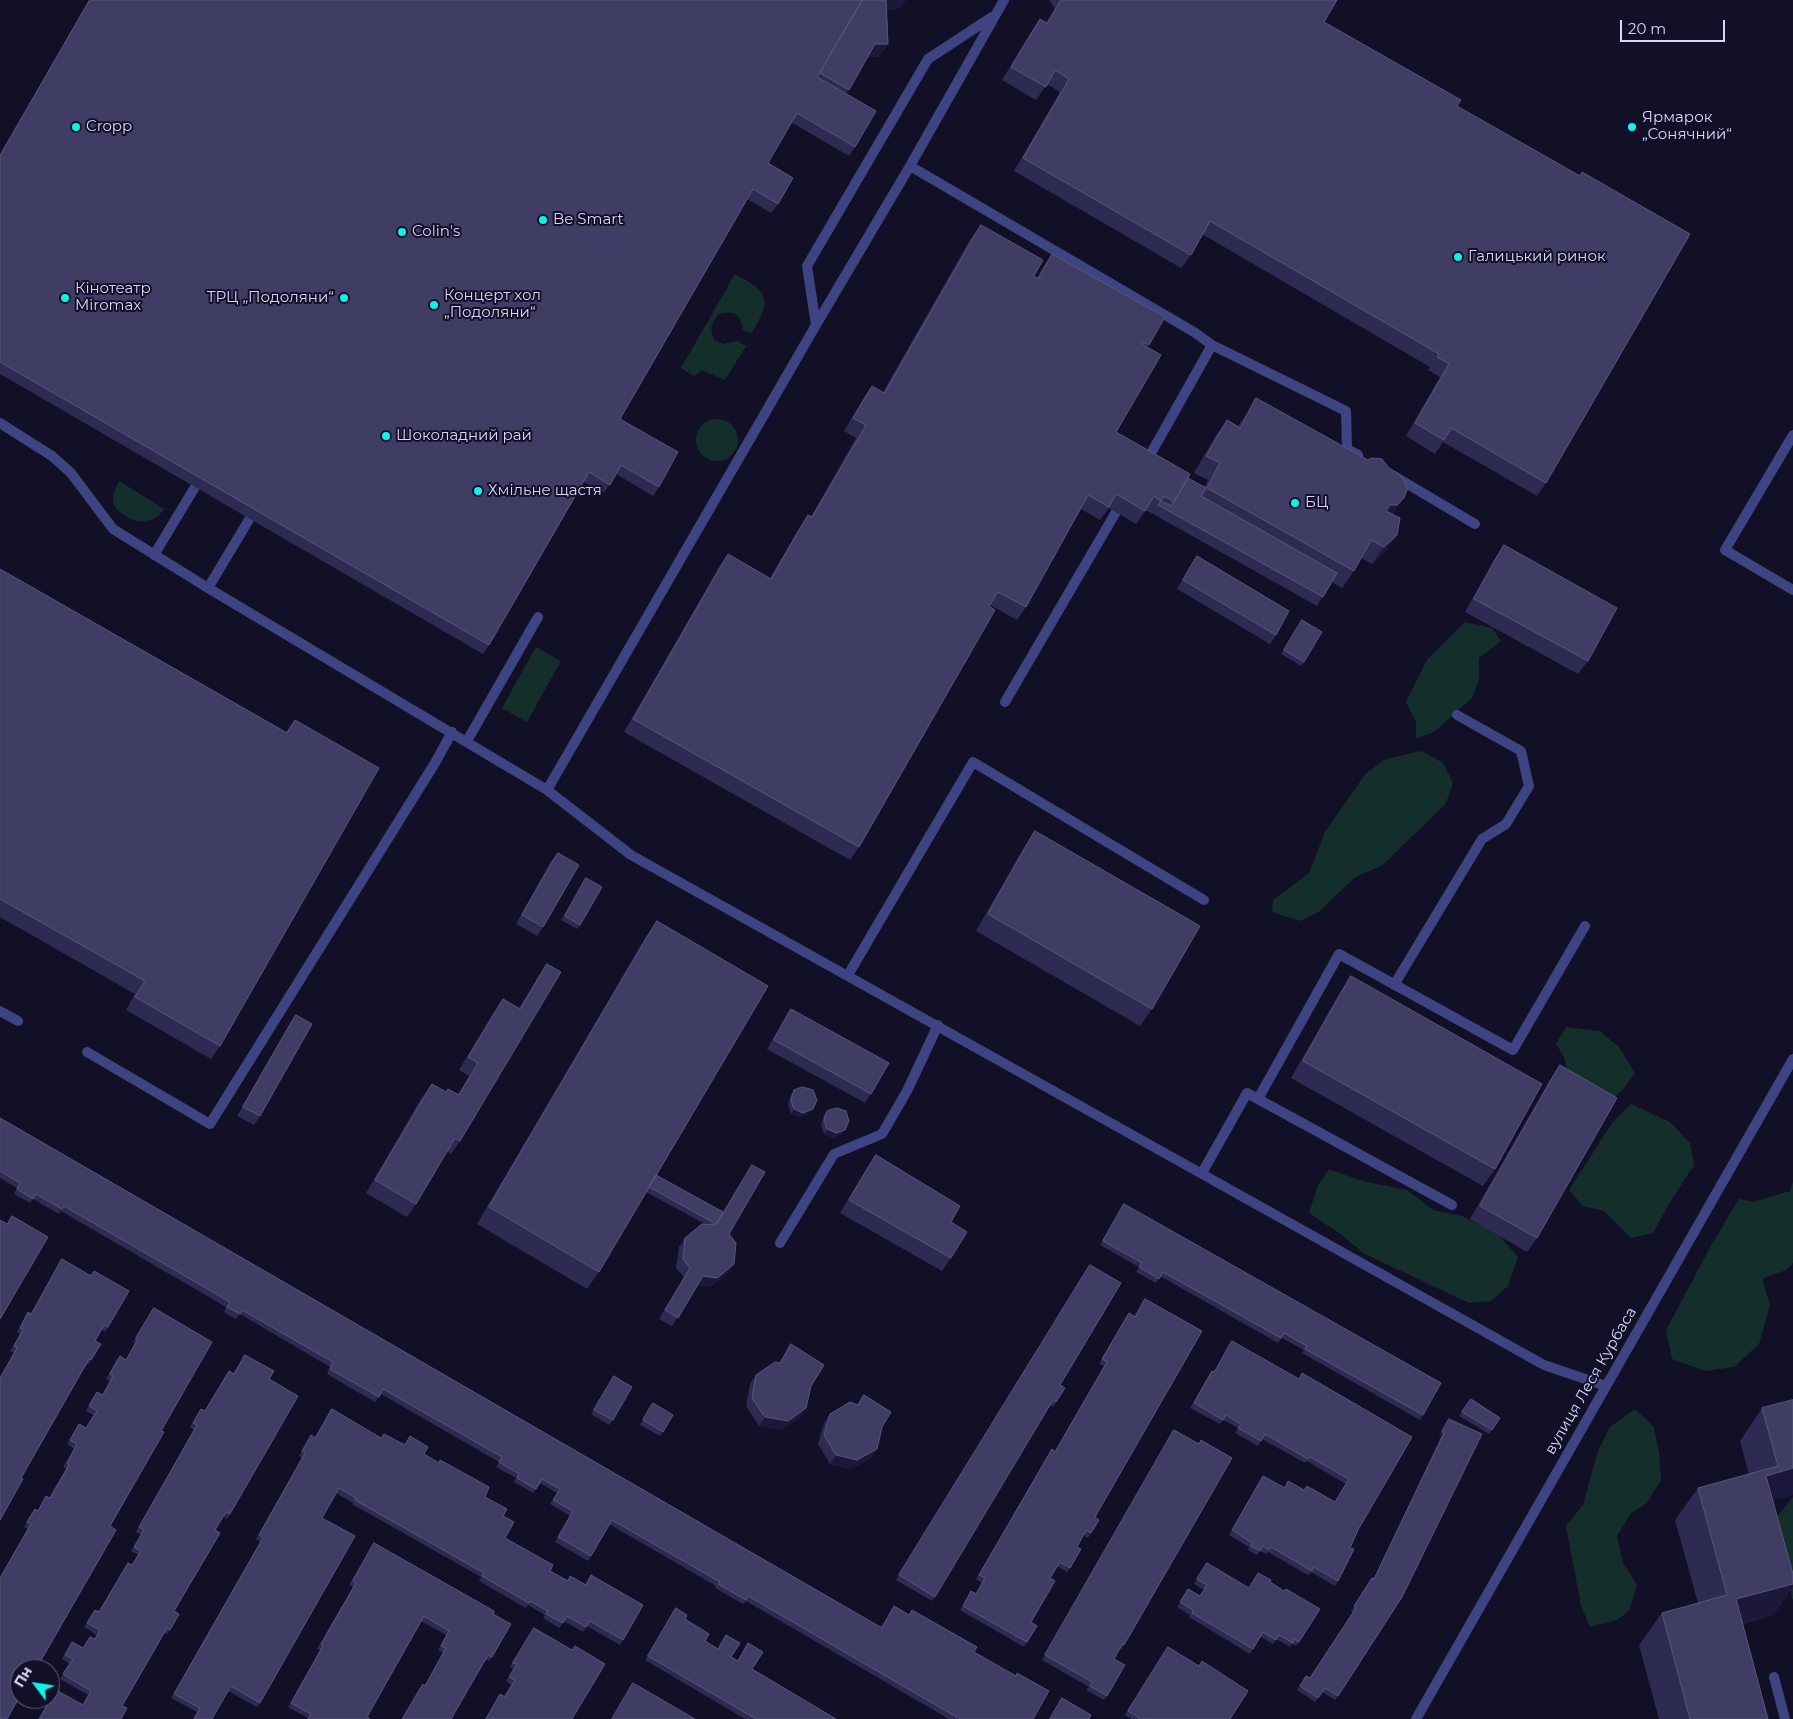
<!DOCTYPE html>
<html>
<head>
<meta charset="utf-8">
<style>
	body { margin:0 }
	#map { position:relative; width:1793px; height:1719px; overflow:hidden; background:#121026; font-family:Montserrat,sans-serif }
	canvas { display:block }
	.north { position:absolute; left:10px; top:1659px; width:50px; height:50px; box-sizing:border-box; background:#121026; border:1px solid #61607c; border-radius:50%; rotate:301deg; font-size:14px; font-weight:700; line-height:20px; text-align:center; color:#d7d7fd }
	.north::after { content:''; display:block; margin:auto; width:18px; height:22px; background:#0ef2ed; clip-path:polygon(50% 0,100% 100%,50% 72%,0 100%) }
	.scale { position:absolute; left:1620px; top:20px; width:105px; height:22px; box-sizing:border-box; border:2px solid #d7d7fd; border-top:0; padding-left:6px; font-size:15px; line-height:18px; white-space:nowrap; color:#d7d7fd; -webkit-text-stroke:4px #121026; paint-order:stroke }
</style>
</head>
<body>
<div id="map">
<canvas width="1793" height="1719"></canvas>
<div class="north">Пн</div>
<div class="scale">20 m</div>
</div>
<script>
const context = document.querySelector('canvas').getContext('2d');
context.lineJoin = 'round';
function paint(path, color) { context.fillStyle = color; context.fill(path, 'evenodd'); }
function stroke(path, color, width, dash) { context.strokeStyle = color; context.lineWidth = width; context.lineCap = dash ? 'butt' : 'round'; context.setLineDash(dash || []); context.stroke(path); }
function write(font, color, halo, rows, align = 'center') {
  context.font = font + ' Montserrat,sans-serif'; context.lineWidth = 4; context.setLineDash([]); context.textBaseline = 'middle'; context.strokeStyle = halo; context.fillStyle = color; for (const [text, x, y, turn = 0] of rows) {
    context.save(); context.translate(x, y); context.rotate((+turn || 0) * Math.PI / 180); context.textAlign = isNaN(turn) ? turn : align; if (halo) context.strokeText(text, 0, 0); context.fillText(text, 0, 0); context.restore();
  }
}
const green = new Path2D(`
	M735,274c35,19 37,25 16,60l-8,-4c-2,-17 -10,-19 -25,-16 -7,10 -9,16 -3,27l9,3 14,-3 8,5 -21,34 -23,-10 -8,6 -13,-8z
	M696 440a21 21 0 1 1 42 0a21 21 0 1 1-42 0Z
	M119,481l45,28c-10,14 -26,17 -40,6 -4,-2 -9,-7 -10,-11 -3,-8 2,-16 5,-23z
	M1465,622l27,6 9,13 -22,17v22l-7,18 -38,34 -18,7v-17l-10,-20 21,-42z
	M536,647l25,14 -34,61 -25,-14z
	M1422,751l21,12 10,20 -7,20 -63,62 -29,13 -34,33 -20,10 -28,-9 1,-12 36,-27 16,-41 41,-59 20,-14z
	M1566,1027l34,4 19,16 16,26 -13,18 -15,12 -38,-28 -5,-18 -8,-13z
	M1631,1104l39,18 20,21 4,22 -24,37 -17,31 -22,5 -27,-27 -21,-5 -14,-16 43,-67z
	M1329,1169l33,12 45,9 26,20 29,6 35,17 21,24 -10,29 -17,15 -22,2 -106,-50 -21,-18 -33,-22 9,-28z
	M1793,1182v81l-7,7 -24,9 8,26 -11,39 -25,23 -29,4 -33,-12 -6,-29 47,-88 26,-43 15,3 36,-11z
	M1635,1409l19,18 5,26 2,27 -14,23 -16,10 -14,23 6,27 14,22 -8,26 -12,9 -27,7 -9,-21 -15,-80 17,-21 15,-54 12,-24z
	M1793,1497v102l-1,1 -3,-27 -14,-54z`);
const lane = new Path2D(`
	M910,166l284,166 18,13 134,66 1,38 11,6
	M816,325l-9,-59 121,-207 64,-42
	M0,423l52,33 19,17 42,56 95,59 339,202 269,-465 94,-159 94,-166
	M1793,435l-68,115 68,40
	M1145,464l67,-119
	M1394,476l81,48
	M154,555l41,-68
	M208,588l42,-70
	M1005,702l111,-190
	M467,741l71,-124
	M547,790l84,65 913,510 62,21
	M848,975l125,-213 231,138
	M1394,985l88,-146 24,-15 23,-38 -8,-35 -64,-36
	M0,1011l18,10
	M87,1052l123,72 225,-361 17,-31
	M1258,1099l81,-145 174,96 72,-124
	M1202,1173l45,-80 205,112
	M780,1243l54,-89 48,-20 25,-43 31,-66
	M1774,1677l11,42`);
const street = new Path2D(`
	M1416,1719l377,-660`);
const wall = new Path2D(`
	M89,0h817l-6,8 -13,2 1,34 -9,13h-11l-22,37 9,53 -6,9 -58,-34 -23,41 10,41 -7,9 -24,-14 -127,220 39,68 -6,9 -37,-22 -12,19 -20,-11 -95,163 -6,9 -483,-280v-220z
	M1049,0h288l-13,22 133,84 89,377 -9,13 -94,-54 -8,12 -29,-18 34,-59 -12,-7 2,-3 -228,-133 -11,21 -10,13 -167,-97 46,-79 -13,-8 -11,16 -34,-20 29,-48 9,-13 6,4 9,-14z
	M981,225l53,51 3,2 6,-11 9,-13 113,63 -18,30 -31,85 72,46 16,10 4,-8 -14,-7 21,-36 12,-17 11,6 7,-10 11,-18 137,116 4,21 -12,17 -13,12 -11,-6 -7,13 -12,17 -10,-6 -15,24 -171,-96 -10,14 -27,-16 -9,12 -19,-11 -55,98 -9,13 -27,-15 -131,242 -9,13 -226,-128 95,-165 9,-13 42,24 29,-50 9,-13 3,2 45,-79 -12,-7 19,-32 9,-13 11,6 88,-154z
	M1504,545l84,116 -10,13 -113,-62 30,-54z
	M1197,556l79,79 -6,9 -93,-55z
	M0,569l286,163 9,-12 -75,326 -9,13 -85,-49 9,-16 -135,-77z
	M1302,620l2,42 -3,4 -20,-12z
	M1035,831l117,178 -12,17 -164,-95 47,-82z
	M558,853l-15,74 -6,9 -21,-12 35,-63z
	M586,878l-6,47 -3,4 -16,-9z
	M657,921l-1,254 64,41 32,-51 -23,69 -1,39 -17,13 -13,-1 -26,41 -13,-7 25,-42 -8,-9 3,-21 6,-9 20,-14 -59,-32 -47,80 -12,17 -110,-65 168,-286z
	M547,964l-87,177 -9,13 -4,-3 -31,53 -9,13 -41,-24 56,-96 10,-13 14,8 12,2 11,-18 -10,-6 35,-58 9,-13 16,9 19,-31z
	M1351,976l144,193 -12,17 -192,-108 48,-84z
	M791,1009l80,85 -6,9 -98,-54 18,-31z
	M296,1015l-36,101 -6,9 -17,-9 53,-93z
	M1560,1065l-23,173 -10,14 -57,-33 81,-141z
	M794,1090l15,23 -9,4 -9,-3 -3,-10 3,-9z
	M827,1111l15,23 -9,4 -9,-4 -3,-9 3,-10z
	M0,1118l881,509 13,-21 80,46 59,67h-84l-203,-118 -3,3 -28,-16 1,-2 -107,-62 -21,37 -33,-19 15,-26 -20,-12 7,-11 -17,-10 -7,10 -19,-11 2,-4 -20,-11 3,-5 -118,-68 -6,8 -48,-28 3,-7 -90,-53 -4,5 -12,-7 2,-5 -165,-96 -2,3 -26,-15 -3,4 -16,-9 3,-6 -17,-10z
	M876,1155l75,67v36l-9,13 -102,-58 27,-45z
	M1124,1204l299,211 -3,5 -118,-67 2,-3 -22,-12 -4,5 -118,-67 -4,7 -20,-11 3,-5 -39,-22z
	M62,1259l46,68 -3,5 -4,-3 -6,12 -4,19 -3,5 -2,-1 -65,114 -21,42v-143l14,-24 -4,-2 10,-17 -3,-2 11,-20 3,1z
	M1087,1269l-31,133 -3,5 -3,-2 -118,196 -36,-21z
	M1145,1299l-54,234 -3,5 -4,-3 -7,12 -7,21 -3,4 -10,-6 -7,12 -19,44 -4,20 -3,5 -64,-37 11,-19 5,2 6,-10 -6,-4 73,-125 3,-5 3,2 49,-85 -5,-2 27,-47 3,-4 5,3z
	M154,1308l7,123 -51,95 -110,193v-142l28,-48 -4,-2 8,-14 3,-4 3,2 8,-15 3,2 17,-29 -3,-2 11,-18 -7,-5 12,-20 7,4 7,-13 -7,-4 8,-15 3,-4 5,3 8,-14 -4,-2 10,-18 4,-5 6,4 9,-17 -2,-1z
	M1232,1341l66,38 114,58 -54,93 -8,18 -12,33 -3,5 -24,-14 -3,3 -40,-23 -2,2 -6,-3 -3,4 -9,-5 1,-3 -20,-12 34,-59 21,12 20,2 31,12 11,-18 -39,-23 -2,2 -43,-24 -4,7 -23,-13 3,-5 -15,-8 -3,4 -30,-16 19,-33 3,-4 2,1z
	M791,1344l20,42 -5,22 -6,9 -19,13 -22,-4 -13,-20 4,-22 6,-9 23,-12z
	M245,1355l24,24 -39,135 -3,5 -4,-3 -8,14 -41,81 -4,19 -3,4 -3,-1 -42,73 -1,13h-82l17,-29 27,15 5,-10 -28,-16 10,-15 -8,-5 10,-17 11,6 11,-9 3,-4 -13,-8 11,-17 4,2 29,-49 4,2 6,-10 -7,-4 10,-16 -5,-3 58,-102 -4,-3 11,-18 4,2 24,-40 4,3z
	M614,1376l-1,44 -4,5 -18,-11z
	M864,1395l18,32 -5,22 -6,9 -20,11 -21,-5 -12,-20 6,-21 6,-9 27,-10z
	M1471,1399l29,19 -11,16 -30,-18z
	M1793,1400v95l-20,5 20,74v13l-20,28 -30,9 25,95h-109l-20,-74 23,-32 36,-10 -23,-83 23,-32 51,-14 -9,-33 22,-33z
	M653,1403l10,29 -3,4 -20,-11z
	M332,1409l49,29 24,7 5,-9 14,18 61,43 18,19 2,22 45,33 17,9 18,5 6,-10 32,65 -3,5 -33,-19 -4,6 -19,-11 -5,7 -16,-10 2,-3 -17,-10 -2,3 -47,-27 2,-4 -129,-73 1,-1 -17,-10 -14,25 -62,185 -3,4 -29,-16 -16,28h-19l4,-7 -26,-14 89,-156 -4,-3 46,-81 -3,-2 12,-21 4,2z
	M1449,1419l-47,178 -67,103 -13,-8 -7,10 -18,-12 9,-14 4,2 43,-66 -2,-1 21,-33 2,1 67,-142 -2,-1z
	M1174,1430l-50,215 -3,5 -1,-1 -6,10 -7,37 -3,4 -18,-10 3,-3 -47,-27z
	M374,1543l119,71 -1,43 -3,4 -4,-2 -34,60h-49l17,-30 4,-5 2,1 18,-32 -5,-3 8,-15 -25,-14 -54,96 3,2h-63l1,-1 -20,-11 32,-57 -3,-1 36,-62 -4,-2z
	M1207,1563l42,25 9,-15 12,9 29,60 -3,4 -4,-2 -2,3 -14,-8 -3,5 -13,-8 -10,18 -61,-37 1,-2 -13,-8 11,-18 12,7 4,-6 -10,-6z
	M676,1608l9,11 20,22 13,8 8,-14 5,22 6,4 11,-18 4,26 84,50h-91l-100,-59z
	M534,1628l38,91h-87l15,-25 4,2 7,-11 -5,-4 7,-12 -3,-2z
	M1168,1647l62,72h-99l-6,-4z`);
const shadedWall = new Path2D(`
	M885,0h21l-6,8 -23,3z
	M875,44h13l-9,13h-13z
	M1404,498l-12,17 -14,7 12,-17z
	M1397,535l-12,17 -13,12 12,-17z
	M794,1109h19l-4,4 -9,4 -9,-3z
	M827,1129l18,1 -3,4 -9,4 -9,-4z
	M734,1264l-6,9 -17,13 -14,-1 6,-9z
	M806,1408l-6,9 -19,13 -22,-4 6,-9z
	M1442,1432l2,1 -3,4 -2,-1z
	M877,1449l-6,9 -20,11 -21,-5 6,-9z
	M1793,1468v27l-49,13 22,-32z
	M1793,1584v3l-20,28 -60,17 23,-33z`);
const building = new Path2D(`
	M90,0h772l-45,77 59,34 -21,36 -58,-34 -29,50 25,15 -15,26 -25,-15 -133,230 58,33 -19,35 -38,-22 -11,20 -21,-13 -100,173 -489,-283v-206z
	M863,0h23l2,44h-13l-26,46 -29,-17z
	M1061,0h276l-13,22 137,78 -4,6 123,70 2,-4 108,62 -144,249 -95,-55 -7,12 -29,-17 34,-59 -12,-7 2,-3 -229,-133 -19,34 -168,-97 46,-79 -14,-9 -9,17 -35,-20 29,-48 7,4z
	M981,225l62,35 -9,16 4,3 14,-25 113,63 -16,28 -6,-3 -1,2 19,11 -45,77 74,42 -16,28 -10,-6 -3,5 -7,-5 -9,15 -29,-17 -7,13 -21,-12 -62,112 -28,-15 -9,14 6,4 -136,237 -226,-128 95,-165 43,25 37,-64 4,2 54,-92 -13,-7 19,-32 12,7z
	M1256,398l112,62 3,-2 11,1 6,8 13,9 5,8 1,6 -3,8 -7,7h-7l-4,6 14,7 -3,17 -13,12 -13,-7 -17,31 -147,-83 13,-25 -14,-7 21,-36 13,8z
	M1188,478l18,10 -5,8 136,77 -14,24 -165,-92 3,-4 10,5z
	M1504,545l113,63 -29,53 -114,-62z
	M1197,556l92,55 -13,24 -93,-55z
	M0,569l287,164 8,-13 84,48 -159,278 -85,-49 10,-16 -145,-82z
	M1302,620l20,12 -18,30 -20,-12z
	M1035,831l165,95 -48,83 -164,-95z
	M558,853l21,12 -36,62 -21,-12z
	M586,878l16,9 -22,38 -15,-9z
	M657,921l111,65 -169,286 -110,-65z
	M547,964l14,8 -101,169 -5,-3 -39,66 -41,-24 57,-96 14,8 2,-3 11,6 19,-32 -10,-6 35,-58 17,10z
	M1351,976l191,108 -47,85 -192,-108z
	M791,1009l98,54 -18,31 -97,-54z
	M296,1015l16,9 -52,92 -17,-9z
	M1560,1065l57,33 -80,140 -57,-32z
	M803,1087l10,3 4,10 -4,9 -10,4 -9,-4 -3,-9 3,-10z
	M837,1108l9,3 3,10 -4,9 -9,3 -9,-4 -3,-9 3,-9z
	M0,1118l882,510 12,-22 15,9 3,-5 65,37 -3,5 42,24 1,-3 32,18 -16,28h-73l-212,-123 -2,4 -28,-16 2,-2 -108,-62 -21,36 -33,-19 15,-26 -20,-11 7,-11 -18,-10 -6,10 -19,-11 2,-4 -20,-12 3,-5 -119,-68 -4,8 -49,-28 3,-7 -91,-52 -2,4 -13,-7 3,-5 -166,-96 -2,3 -26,-15 -3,5 -16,-10 3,-6 -20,-12z
	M876,1155l84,51 -9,16 16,10 -16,26 -102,-58z
	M752,1165l13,7 -36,62 7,9 -2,21 -17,14 -14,-2 -25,42 -13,-8 25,-42 -7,-9 2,-21 17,-14 14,1z
	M656,1175l67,37 -7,12 -67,-37z
	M1124,1204l317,179 -18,32 -118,-66 2,-3 -23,-13 -3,5 -118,-66 -4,7 -20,-12 3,-4 -39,-22z
	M12,1216l36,21 -48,82v-99l7,4z
	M62,1259l29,17 3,-5 35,20 -21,36 -4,-2 -9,16 6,3 -10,16 -2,-1 -68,119 2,1 -23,41v-142l17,-30 -3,-2 9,-16 -3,-2 8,-16 3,2z
	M1090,1265l31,18 -61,102 5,3 -9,14 -3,-2 -118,197 -36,-22z
	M1145,1299l57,32 -107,186 4,3 -8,13 -5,-3 -9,17 4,2 -11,19 -10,-6 -10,16 5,3 -24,41 6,4 -10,16 -64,-36 8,-15 5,3 9,-16 -6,-3 73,-126 3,3 52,-90 -5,-3 27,-46 6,4z
	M154,1308l58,34 -51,89 3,1 -54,94 6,4 -80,139h-16v27l-13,23h-7v-141l31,-54 -4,-2 8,-13 3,2 8,-15 4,2 19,-33 -2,-2 10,-19 -7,-4 9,-16 7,4 11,-17 -8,-5 8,-14 6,3 10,-19 -3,-2 10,-18 6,4 12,-21 -2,-1z
	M1232,1341l67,38 3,-6 110,64 -54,93 -8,18 4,1 -16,32 -24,-14 -2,4 -41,-24 -2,3 -6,-4 -3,5 -9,-5 1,-3 -20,-13 31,-54 22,12 3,-7 16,9 3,-4 28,16 14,-23 -39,-22 -2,2 -43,-25 -4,7 -23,-13 3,-4 -15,-9 -3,5 -29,-17 18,-32 2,1z
	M791,1344l33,21 -13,21 -5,22 -18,13 -23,-4 -13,-19 4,-23 19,-13 5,1z
	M245,1355l29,16 -5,8 29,17 -68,118 -4,-2 -11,18 5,3 -46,78 5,3 -9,16 -3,-2 -45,78 5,2 -6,11h-82l17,-29 27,15 8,-14 -28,-17 10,-15 -8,-4 7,-13 11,6 7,-11 5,2 5,-9 -13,-7 8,-13 4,2 29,-49 4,2 9,-14 -7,-4 10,-17 -5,-3 58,-102 -4,-2 8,-14 4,2 24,-40 5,3z
	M614,1376l18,11 -19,33 -19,-10z
	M864,1395l27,17 -9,15 -5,22 -20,11 -21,-5 -12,-20 6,-21 20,-12 8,3z
	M1471,1399l29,19 -8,12 -30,-18z
	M1793,1400v68l-27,8 27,98v10l-57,15 32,120h-78l-28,-106 65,-18 -29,-107 80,-22 -16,-58z
	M653,1403l20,12 -10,17 -20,-12z
	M332,1409l49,29 3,-4 21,11 5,-9 18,11 -4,7 15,9 1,-3 49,27 -4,10 22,12 -4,7 11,6 -9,16 48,27 -3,6 18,10 2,-5 16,9 5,-10 52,30 -20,35 -33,-19 -4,6 -19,-11 -4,7 -17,-9 2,-3 -18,-10 -1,2 -47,-27 2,-3 -129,-73 1,-2 -17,-10 -17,30 33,18 -95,167 -29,-17 -19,33h-18l6,-11 -26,-14 89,-156 -4,-3 46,-82 -3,-2 9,-16 4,3z
	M1449,1419l33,15 -80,163 -64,99 -13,-8 -7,10 -18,-12 6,-10 4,2 46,-70 -2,-2 18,-28 2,1 70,-146 -2,-1z
	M1174,1430l25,14 2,-4 31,18 -108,187 -2,-1 -8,15 11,6 -18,31 -17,-10 2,-4 -47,-27z
	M374,1543l120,68 -1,3 18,10 -19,33 -4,-2 -37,64h-49l21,-35 2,2 21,-38 -5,-2 8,-15 -25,-15 -57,101 3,2h-62l3,-5 -20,-11 32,-57 -2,-2 35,-61 -3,-2z
	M1207,1563l42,25 9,-15 13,7 -1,2 14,9 2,-2 34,20 -21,33 -5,-3 -1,4 -14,-8 -3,5 -13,-8 -10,17 -61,-36 1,-3 -13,-8 8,-13 12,7 7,-11 -10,-6z
	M676,1608l11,7 -2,4 24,15 -4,7 13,8 8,-14 14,8 -9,14 7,4 10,-18 15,9 -11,17 84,50h-80l-108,-63z
	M534,1628l38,22 3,-4 30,18 -33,55h-86l14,-25 5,3 10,-17 -6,-3 8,-13 -4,-1z
	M1168,1647l31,19 3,-5 46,30 -18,28h-84l-2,-1v1h-3l-13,-8z
	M633,1683l62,36h-83z
	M1062,1698l29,17 -2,4h-39z`);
const markers = [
	[76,127,5,"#0ef2ed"],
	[1632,127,5,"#0ef2ed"],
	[543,220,5,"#0ef2ed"],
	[402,232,5,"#0ef2ed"],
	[1458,257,5,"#0ef2ed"],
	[65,298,5,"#0ef2ed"],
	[344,298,5,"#0ef2ed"],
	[434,305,5,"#0ef2ed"],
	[386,436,5,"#0ef2ed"],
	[478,491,5,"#0ef2ed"],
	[1295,503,5,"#0ef2ed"]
];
const poiNames = [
	["Ярмарок",1642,118],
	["„Сонячний“",1642,135],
	["Cropp",86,127],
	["Be Smart",553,220],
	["Colin's",412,232],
	["Галицький ринок",1468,257],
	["Кінотеатр",75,289],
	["Miromax",75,306],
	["Концерт хол",444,296],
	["„Подоляни“",444,313],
	["ТРЦ „Подоляни“",334,298,"right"],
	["Шоколадний рай",396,436],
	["Хмільне щастя",488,491],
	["БЦ",1305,503]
];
const streetNames = [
	["вулиця Леся Курбаса",1591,1381,-60]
];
paint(green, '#142f2b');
stroke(lane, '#3e4482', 10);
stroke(street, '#3e4482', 10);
paint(wall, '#2e2b53');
paint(shadedWall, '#1b1839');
paint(building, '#403d65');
stroke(building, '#58567d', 1);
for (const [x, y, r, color] of markers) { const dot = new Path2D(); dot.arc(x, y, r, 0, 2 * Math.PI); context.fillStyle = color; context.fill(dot); stroke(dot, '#121026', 2); }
write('15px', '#d7d7fd', '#121026', poiNames, 'left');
write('15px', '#d7d7fd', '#121026', streetNames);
</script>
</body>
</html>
